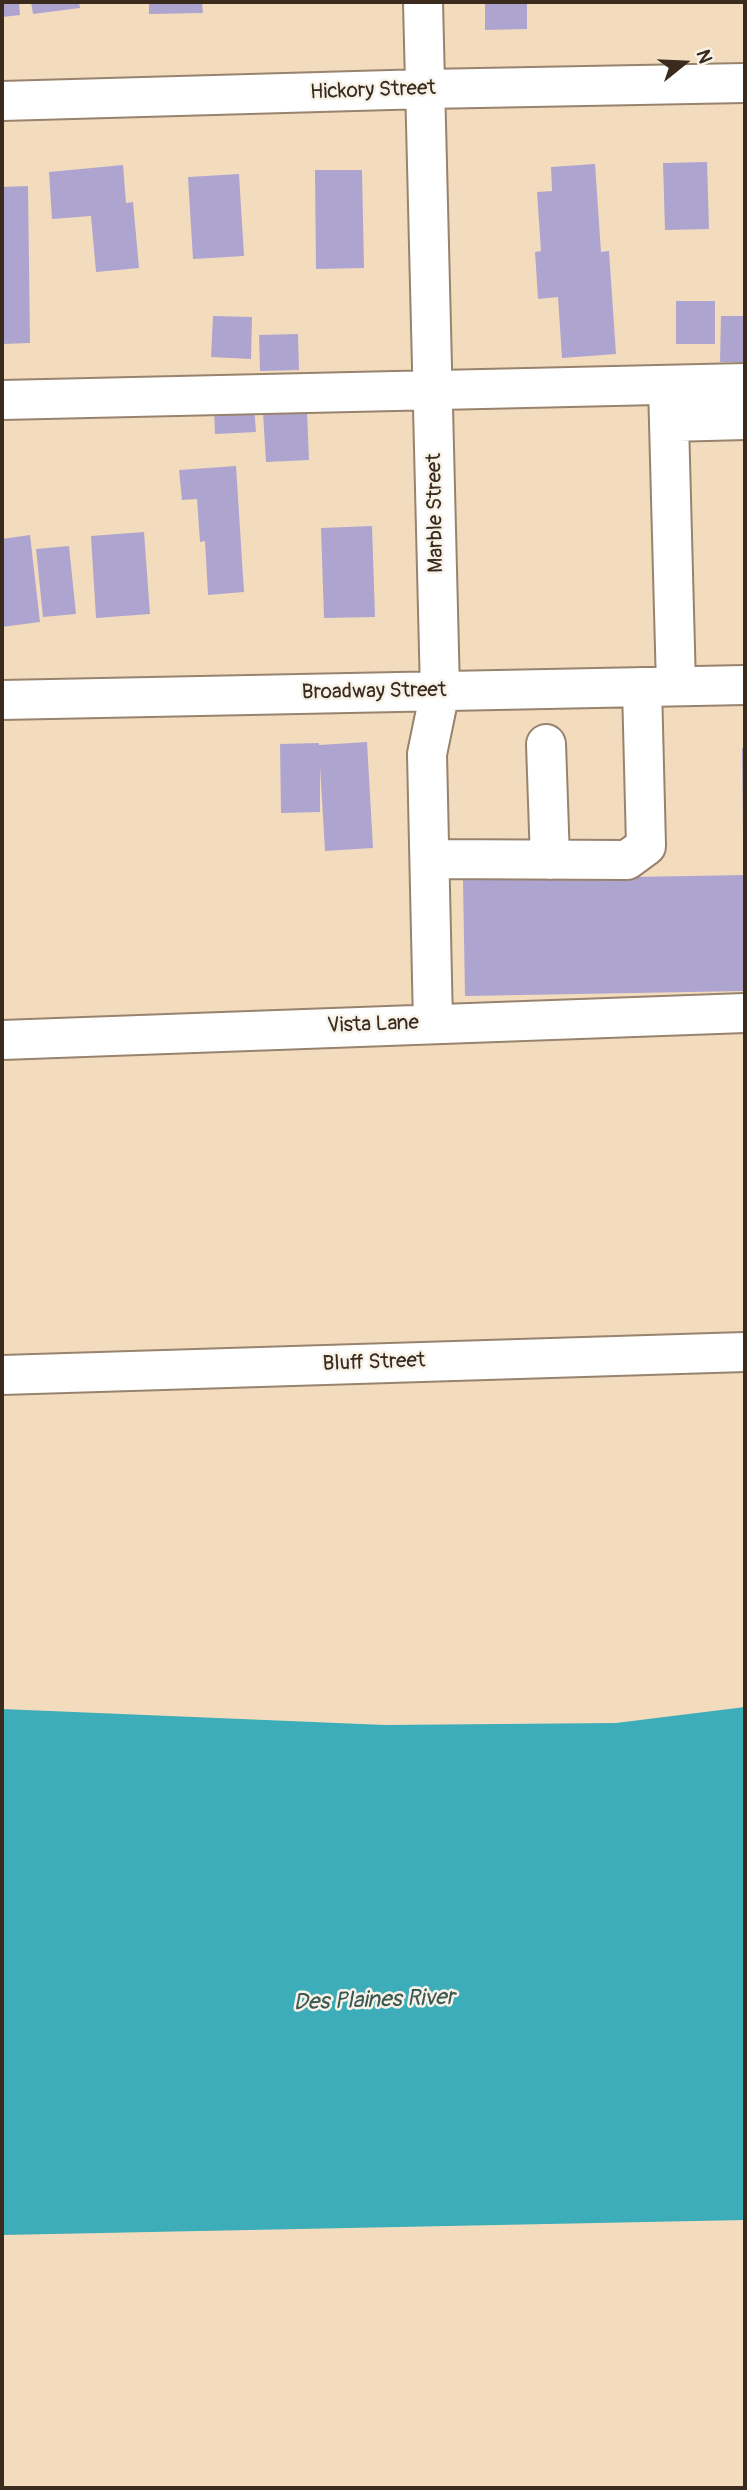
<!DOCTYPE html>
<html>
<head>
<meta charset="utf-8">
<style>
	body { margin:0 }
	#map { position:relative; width:747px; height:2490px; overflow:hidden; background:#f3dcbd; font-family:Pangolin,sans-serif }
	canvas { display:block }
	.frame { position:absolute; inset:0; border:4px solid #3b2a1e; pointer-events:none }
	.north { position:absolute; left:649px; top:28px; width:70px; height:70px; -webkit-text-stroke:5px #f7f3e8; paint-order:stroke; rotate:72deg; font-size:19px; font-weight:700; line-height:28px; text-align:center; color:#3b2a1e }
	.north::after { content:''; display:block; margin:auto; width:24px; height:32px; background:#3b2a1e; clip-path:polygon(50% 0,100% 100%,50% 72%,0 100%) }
</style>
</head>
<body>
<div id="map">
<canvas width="747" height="2490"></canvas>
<div class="frame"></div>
<div class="north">N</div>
</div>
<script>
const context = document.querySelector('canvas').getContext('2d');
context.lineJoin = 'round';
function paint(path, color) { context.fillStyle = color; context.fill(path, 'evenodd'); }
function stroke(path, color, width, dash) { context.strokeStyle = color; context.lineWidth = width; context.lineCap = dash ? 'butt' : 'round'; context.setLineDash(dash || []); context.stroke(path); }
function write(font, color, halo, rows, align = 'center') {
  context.font = font + ' Pangolin,sans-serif'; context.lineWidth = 5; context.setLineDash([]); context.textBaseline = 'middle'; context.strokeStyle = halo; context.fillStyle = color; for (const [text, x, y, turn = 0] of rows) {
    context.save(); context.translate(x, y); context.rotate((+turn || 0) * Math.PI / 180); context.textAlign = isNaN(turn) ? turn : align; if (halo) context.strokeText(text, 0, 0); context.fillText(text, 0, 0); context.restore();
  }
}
const water = new Path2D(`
	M745,1707v513l-743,15v-526l383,16 231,-2z`);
const building = new Path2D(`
	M2,2h17l1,13 -18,2z
	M31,2h48l1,6 -47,6z
	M149,2h53l1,11 -54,1z
	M485,2h42v27l-42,1z
	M707,162l2,67 -44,1 -2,-67z
	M595,164l6,88 8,-1 7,103 -54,4 -4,-61 -20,2 -3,-47 6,-1 -4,-59 15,-1 -1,-24z
	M123,165l3,38 7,-1 6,66 -43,4 -5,-56 -39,3 -3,-47z
	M315,170h47l2,98 -48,1z
	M239,174l5,82 -51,3 -5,-82z
	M28,186l2,157 -28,1v-157z
	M676,301h39v43h-39z
	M213,316l39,1 -1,42 -40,-2z
	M721,316h24v46h-25z
	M298,334l1,36 -39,1 -1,-36z
	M254,406l2,26 -41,2 -1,-27z
	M307,410l2,50 -43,2 -3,-50z
	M236,466l8,126 -36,3 -3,-54 -5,1 -3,-43 -15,1 -3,-30z
	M372,526l3,91 -51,1 -3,-90z
	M144,532l6,82 -54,4 -5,-82z
	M30,535l10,87 -38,5v-88z
	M69,546l7,68 -33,3 -7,-68z
	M367,742l6,106 -48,3 -5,-85v46l-39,1 -1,-69 39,-1v2z
	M742,748h3v84h-2z
	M745,875v116l-280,5 -2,-116z`);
const minor = new Path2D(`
	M423,2l17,689 -13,63 6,269
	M2,101l424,-12 319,-6
	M668,385l8,301
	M2,400l743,-17
	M669,422l76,-2
	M2,700l743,-15
	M546,744l4,116
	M430,859l197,1 19,-14 -4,-159
	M2,1040l743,-27
	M2,1375l743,-23`);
const streetNames = [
	["Hickory Street",373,91,-2],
	["Marble Street",436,513,-91],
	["Broadway Street",374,692,-1],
	["Vista Lane",373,1025,-2],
	["Bluff Street",374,1363,-2]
];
const waterNames = [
	["Des Plaines River",374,2001,-2]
];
paint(water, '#3dadb9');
paint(building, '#aea4d0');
stroke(minor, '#97836e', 42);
stroke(minor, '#fff', 38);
write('21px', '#3b2a1e', '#f7f3e8', streetNames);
write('italic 23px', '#3c5854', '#f7f3e8', waterNames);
</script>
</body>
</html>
